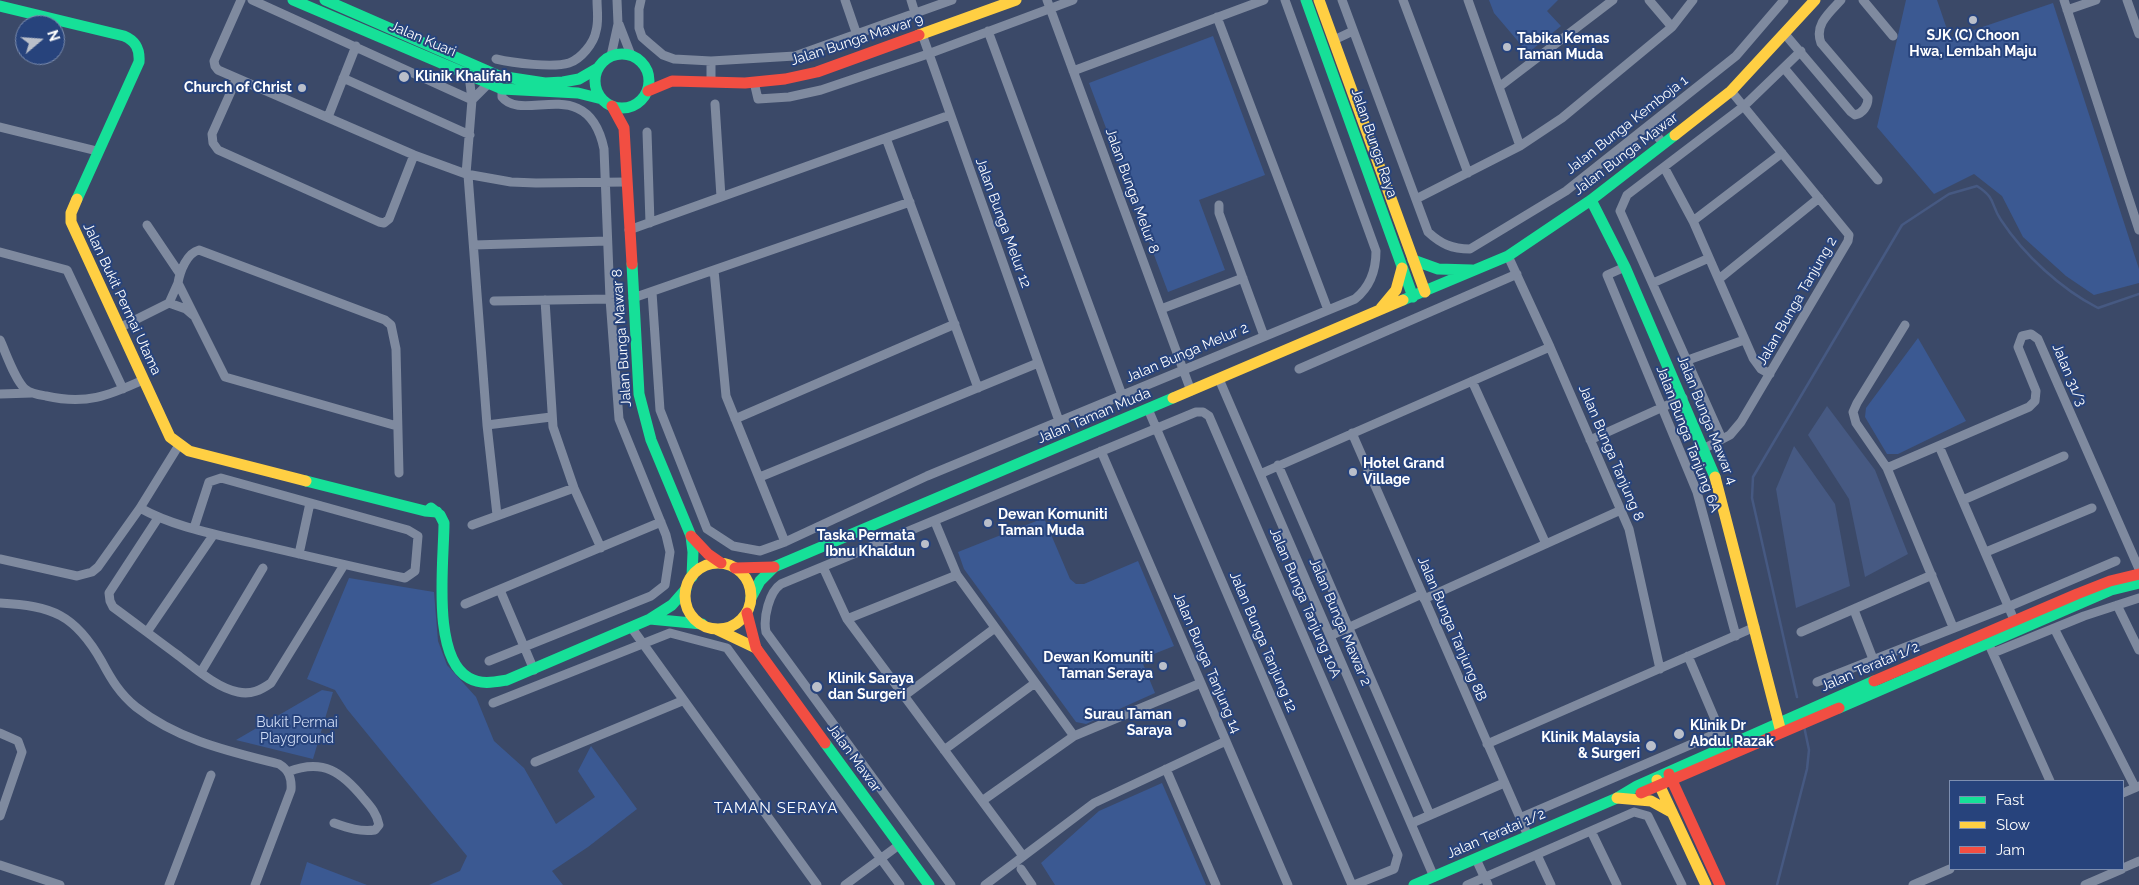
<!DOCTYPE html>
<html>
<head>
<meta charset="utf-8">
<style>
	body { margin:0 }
	#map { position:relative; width:2139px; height:885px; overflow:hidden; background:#3b4968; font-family:Raleway,sans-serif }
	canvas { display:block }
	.legend { position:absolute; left:1949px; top:780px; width:175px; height:90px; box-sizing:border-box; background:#27437c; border:1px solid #7d8eb0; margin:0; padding:6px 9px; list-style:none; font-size:15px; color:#fff }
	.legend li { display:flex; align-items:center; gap:10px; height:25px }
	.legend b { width:25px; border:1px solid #7d8eb0 }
	.north { position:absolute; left:15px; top:15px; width:50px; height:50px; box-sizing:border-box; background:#27437c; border:1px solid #7d8eb0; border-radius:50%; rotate:72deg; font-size:14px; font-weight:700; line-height:20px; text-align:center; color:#fff }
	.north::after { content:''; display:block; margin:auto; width:18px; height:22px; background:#babfca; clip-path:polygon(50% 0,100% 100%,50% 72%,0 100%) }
</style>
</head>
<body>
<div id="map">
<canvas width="2139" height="885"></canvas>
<ul class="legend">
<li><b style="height:6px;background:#16e098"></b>Fast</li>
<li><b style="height:6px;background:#ffcf43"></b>Slow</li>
<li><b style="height:6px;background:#f24e42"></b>Jam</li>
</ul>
<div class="north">N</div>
</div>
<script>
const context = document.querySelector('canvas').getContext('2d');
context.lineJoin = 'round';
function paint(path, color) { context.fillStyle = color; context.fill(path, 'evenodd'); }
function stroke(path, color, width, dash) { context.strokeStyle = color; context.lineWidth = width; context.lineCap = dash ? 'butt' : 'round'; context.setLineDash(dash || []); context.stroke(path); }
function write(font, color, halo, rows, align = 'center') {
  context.font = font + ' Raleway,sans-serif'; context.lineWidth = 4; context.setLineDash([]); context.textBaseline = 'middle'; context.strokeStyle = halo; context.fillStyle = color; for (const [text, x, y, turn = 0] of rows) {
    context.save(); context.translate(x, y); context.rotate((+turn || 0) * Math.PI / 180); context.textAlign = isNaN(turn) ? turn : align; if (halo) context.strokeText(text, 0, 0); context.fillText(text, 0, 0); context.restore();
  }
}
const green = new Path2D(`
	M1489,0h69l-11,11 14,15 -33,27 -34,-40z
	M1906,0h31l13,38 103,-35 86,266v14l-45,12 -28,-19 -43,-39 -21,-41 -28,-22 -40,20 -57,-67z
	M1213,36l52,139 -66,25 26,70 -57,22 -79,-209z
	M1918,338l48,83 -68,33h-11l-22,-37 1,-9z
	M1044,518l26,61 6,5h8l54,-23 36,85 -33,13 14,34 -69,31 -10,-2 -112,-153 -6,-17z
	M349,578l85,14 4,49 9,24 29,32 18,44 30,27 32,56 39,-27 -17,-26 13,-25 46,63 -49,38 -36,24 11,14h-134l31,-14 7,-15 -120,-147 -12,-19 -28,-11z
	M322,690l11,2 -20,67 -77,-19z
	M1162,783l44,102h-151l-14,-22 58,-52z
	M307,862l60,23h-67z`);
const water = new Path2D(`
	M1827,406l48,64 33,84 -43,23 -16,-78 -41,-64z
	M1794,446l41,58 15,82 -54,22 -20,-119z`);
const stream = new Path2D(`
	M1797,697l-45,-199 1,-21 149,-252 47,-31 28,-8c20,13 13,18 24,34 23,35 60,69 97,88l41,-14
	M1777,885l30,-116 2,-19 -5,-24`);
const street = new Path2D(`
	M241,0l-27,61 1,5 3,4 196,85 52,19 45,8 25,1 91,-1
	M252,0l220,100
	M641,0l-2,9v19l3,9 8,7 13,11 11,4 37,2 84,-5 157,-56
	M845,0l12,35
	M911,0l4,13
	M1047,0l144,391
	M1342,0l86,232c13,12 24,17 42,17l96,-58 170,-135 48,-56
	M1403,0l65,173
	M1468,0l52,146
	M1649,0l23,27
	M1863,0l30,36
	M2064,0l75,230
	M2127,0l12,34
	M2067,10l29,-10
	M1217,17l111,293
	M619,24l12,31
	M988,31l134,364
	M1784,33l67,79 4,3c8,-2 13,-9 13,-17l-47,-55c-7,-18 8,-30 20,-43
	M922,34l137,387
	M1334,40l19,-9
	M611,56l7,-32 -1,-24
	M496,59c17,4 57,9 73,4 12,-4 25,-20 27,-32 3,-10 1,-21 1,-31
	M711,61v21
	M1784,68l94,112
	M1073,71l191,-71
	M237,78l-25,56 1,9 5,7 161,72 5,1 5,-4 25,-64
	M343,78l127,57
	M754,82l4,17 31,-2 32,-7 107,-36 145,-54
	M1499,87l114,-87
	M472,100l16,-16
	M715,104l6,93
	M328,117l28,-71
	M1648,126l16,18
	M0,127l97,24
	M647,132l3,91
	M886,138l92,250
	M1664,167l29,54 60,137 8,11 9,5
	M466,174l6,-74 -3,-25
	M468,175l19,250 10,90
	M1416,199l104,-53 42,-28 110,-91 21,-27
	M1219,205v8l45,123
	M1693,221l89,-68
	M147,225l33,49
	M629,230l321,-115
	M474,245l133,-4
	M0,252l67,18 56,119
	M1508,256l42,91 79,182 31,140
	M1625,267l-18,8 90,217 39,144
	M714,270l12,126 59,146
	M1719,279l100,-81
	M1653,283l56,-25
	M652,292l8,118 47,119 26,17 27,5 25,-9 142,-66 428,-177c15,-12 21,-29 21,-48l-91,-251
	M633,298l277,-96
	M545,300l8,127 21,61 27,60
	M494,301l116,-2
	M169,303l17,6 7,6
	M169,303l9,-20
	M1161,309l82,-31
	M1905,325l-48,78 -4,9 3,11 31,45 66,159
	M119,328l50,-25
	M0,340c6,13 15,40 25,49 6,5 14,6 21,7 40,9 62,0 97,-16
	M1688,360l56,-20
	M1299,369l218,-95
	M1219,379l215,498
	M1472,381l74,163
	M0,394l32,-1
	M1148,409l204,476
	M735,419l220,-95
	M487,425l64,-8
	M397,426l-172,-49 -47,-94c2,-12 9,-30 21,-33l186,70 6,5 5,24 3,124
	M1352,433l176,403
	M1722,439l-102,-228 7,-16 117,-89 57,-55
	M1590,440l93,-42
	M1939,446l76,176
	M1705,448l25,-13 11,-13 107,-181 1,-6 -118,-144
	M1101,451l187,434
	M1278,465l152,350
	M1887,468l142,-61 6,-6 1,-10 -18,-44 4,-11 9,-2 7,5 101,230
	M1260,474l290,-127
	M760,477l278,-114
	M1963,500l101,-44
	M140,508c34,19 75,26 112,35 51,12 102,24 153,35l10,-7 3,-35 -10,-6 -187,-52 -12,4 -15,46
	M158,518l-49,75 1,8 3,6c22,16 44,33 66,49 17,13 38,32 59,36 13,3 23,-2 33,-9l73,-118
	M935,522l22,53 117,161
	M472,525l102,-37
	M1986,552l106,-44
	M299,554l11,-51
	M0,559l77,17 15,-4 6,-5 42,-59 39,-63
	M823,567l24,52 176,237
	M500,590l34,80
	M1424,599l197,-89
	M0,603c52,3 75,11 102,59 9,17 18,32 34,45 42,33 92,44 143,57 10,6 13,14 12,26l-36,95
	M465,604l196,-82
	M2117,605l22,45
	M1854,610l19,49
	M847,619l110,-44
	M631,627l186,258
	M2054,628l81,159
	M147,632l67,-98
	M1801,632l131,-57
	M1330,636l92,-42
	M1991,649l59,132
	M1993,653l91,-37 55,-18
	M1688,656l38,89
	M489,661l162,-65 14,-11 5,-33 -4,-17 -47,-116 -9,-120 -6,-150c-16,-77 -81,-25 -102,-52v-8
	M201,672l62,-104
	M1817,682l193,-76 106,-45
	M904,696l91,-68
	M493,703l177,-70 57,15 173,237
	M0,733l18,8 4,11 -22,64
	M1487,744l268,-117
	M944,750l91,-67
	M535,762l147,-61
	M1166,769l50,116
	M288,772c35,-14 54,0 76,27 7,8 13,15 15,26l-4,5c-15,2 -27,-2 -41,-7
	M2123,793l16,-7
	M982,801l92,-65 127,-53
	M1520,818l200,-86
	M1412,823l92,-40
	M1591,831l26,54
	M1537,855l14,30
	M1476,859l12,26
	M0,865l60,20
	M2123,868l16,-7
	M1021,869l11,16
	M169,885l42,-110
	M845,885l54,-40
	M951,885l-185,-253c-3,-14 3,-40 15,-48l415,-172h7l6,4 189,439 -4,14 -40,16
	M985,885l109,-82 132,-62
	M1467,885l167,-73 14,4 34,69
	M1913,885l37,-16
	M2085,885l37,-16`);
const fast = new Path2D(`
	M293,0l209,89 76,4 24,6
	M325,0l174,76 46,7 18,-1 16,-3 19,-11
	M1306,0l107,297
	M0,6l124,30c12,5 16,13 15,26l-62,137
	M595 81a27 27 0 1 1 54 0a27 27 0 1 1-54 0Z
	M1591,200l34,67 90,210
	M1413,260l25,9 34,1
	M632,264l7,130 12,46 40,96 2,16 -1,25
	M1403,300l105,-44 83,-56 84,-65
	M306,481l119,30 12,1
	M431,508l9,7 4,8c0,38 -13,134 25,155 12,7 26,4 38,2l143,-61 22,-14 14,-16
	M751,598l9,-17 14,-14 399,-169
	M650,619l52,5
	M1839,708l272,-118 28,-7
	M825,743l104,142
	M1414,885l203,-87 20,-12 237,-105`);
const slow = new Path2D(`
	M1319,0l106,292
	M919,35l97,-35
	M1675,135l56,-44 84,-91
	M77,199l-6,14v9l99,215 19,14 117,30
	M1381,308l15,-18 6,-22
	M1173,398l230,-98
	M1715,477l66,255
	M685 596a33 33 0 1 1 66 0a33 33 0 1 1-66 0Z
	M716,629l40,19
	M1657,780l49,105
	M1617,798l34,3 20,11`);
const jam = new Path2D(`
	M648,91l24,-10 73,2 40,-4 32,-7 102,-37
	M612,106l12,22 8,136
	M691,536l17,18 13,9
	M735,568l39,-1
	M747,613l9,35 69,95
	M1874,681l203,-87 33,-13 29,-7
	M1669,774l51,111
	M1641,793l198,-85`);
const markers = [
	[1973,20,5,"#babfca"],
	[1507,47,5,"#babfca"],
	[404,77,6,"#babfca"],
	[302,88,5,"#babfca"],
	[1353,472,5,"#babfca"],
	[988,523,5,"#babfca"],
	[925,544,5,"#babfca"],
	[1163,666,5,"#babfca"],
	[817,687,6,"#babfca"],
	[1182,723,5,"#babfca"],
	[1679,734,6,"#babfca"],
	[1651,746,6,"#babfca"]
];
const poiNames = [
	["SJK (C) Choon",1973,36,"center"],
	["Hwa, Lembah Maju",1973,52,"center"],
	["Tabika Kemas",1517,39],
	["Taman Muda",1517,55],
	["Klinik Khalifah",415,77],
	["Church of Christ",292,88,"right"],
	["Hotel Grand",1363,464],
	["Village",1363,480],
	["Dewan Komuniti",998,515],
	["Taman Muda",998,531],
	["Taska Permata",915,536,"right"],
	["Ibnu Khaldun",915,552,"right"],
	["Dewan Komuniti",1153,658,"right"],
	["Taman Seraya",1153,674,"right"],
	["Klinik Saraya",828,679],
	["dan Surgeri",828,695],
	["Surau Taman",1172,715,"right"],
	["Saraya",1172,731,"right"],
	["Klinik Dr",1690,726],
	["Abdul Razak",1690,742],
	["Klinik Malaysia",1640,738,"right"],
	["& Surgeri",1640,754,"right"]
];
const streetNames = [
	["Jalan Kuari",423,39,23],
	["Jalan Bunga Mawar 9",857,40,-18],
	["Jalan Bunga Kemboja 1",1627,125,-38],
	["Jalan Bunga Raya",1374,143,71],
	["Jalan Bunga Mawar",1626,154,-37],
	["Jalan Bunga Melur 8",1132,191,70],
	["Jalan Bunga Melur 12",1003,223,70],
	["Jalan Bukit Permai Utama",122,299,65],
	["Jalan Bunga Tanjung 2",1797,301,-60],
	["Jalan Bunga Mawar 8",622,338,-94],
	["Jalan Bunga Melur 2",1187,353,-23],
	["Jalan 31/3",2069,375,67],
	["Jalan Taman Muda",1094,416,-23],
	["Jalan Bunga Mawar 4",1707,420,68],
	["Jalan Bunga Tanjung 6A",1688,439,69],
	["Jalan Bunga Tanjung 8",1611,453,67],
	["Jalan Bunga Tanjung 10A",1305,603,67],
	["Jalan Bunga Mawar 2",1340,622,67],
	["Jalan Bunga Tanjung 8B",1452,629,67],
	["Jalan Bunga Tanjung 12",1263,642,67],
	["Jalan Bunga Tanjung 14",1207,663,67],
	["Jalan Teratai 1/2",1870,667,-23],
	["Jalan Mawar",854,758,54],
	["Jalan Teratai 1/2",1496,834,-23]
];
const parkNames = [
	["Bukit Permai",297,723],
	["Playground",297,739]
];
const neighbourhoodNames = [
	["TAMAN SERAYA",776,808]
];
paint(green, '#3b5992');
paint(water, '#465982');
stroke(stream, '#465982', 2.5);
stroke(street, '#7f8a9f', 9);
stroke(fast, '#16e098', 11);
stroke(slow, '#ffcf43', 11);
stroke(jam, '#f24e42', 11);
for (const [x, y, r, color] of markers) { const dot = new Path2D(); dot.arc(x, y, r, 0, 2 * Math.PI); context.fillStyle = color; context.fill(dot); stroke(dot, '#27437c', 2); }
write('bold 14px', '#fff', '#27437c', poiNames, 'left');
write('14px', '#fff', '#27437c', streetNames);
write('14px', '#cedbf4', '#27437c', parkNames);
context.letterSpacing = '1px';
write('15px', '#fff', '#27437c', neighbourhoodNames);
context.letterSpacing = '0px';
</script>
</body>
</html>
